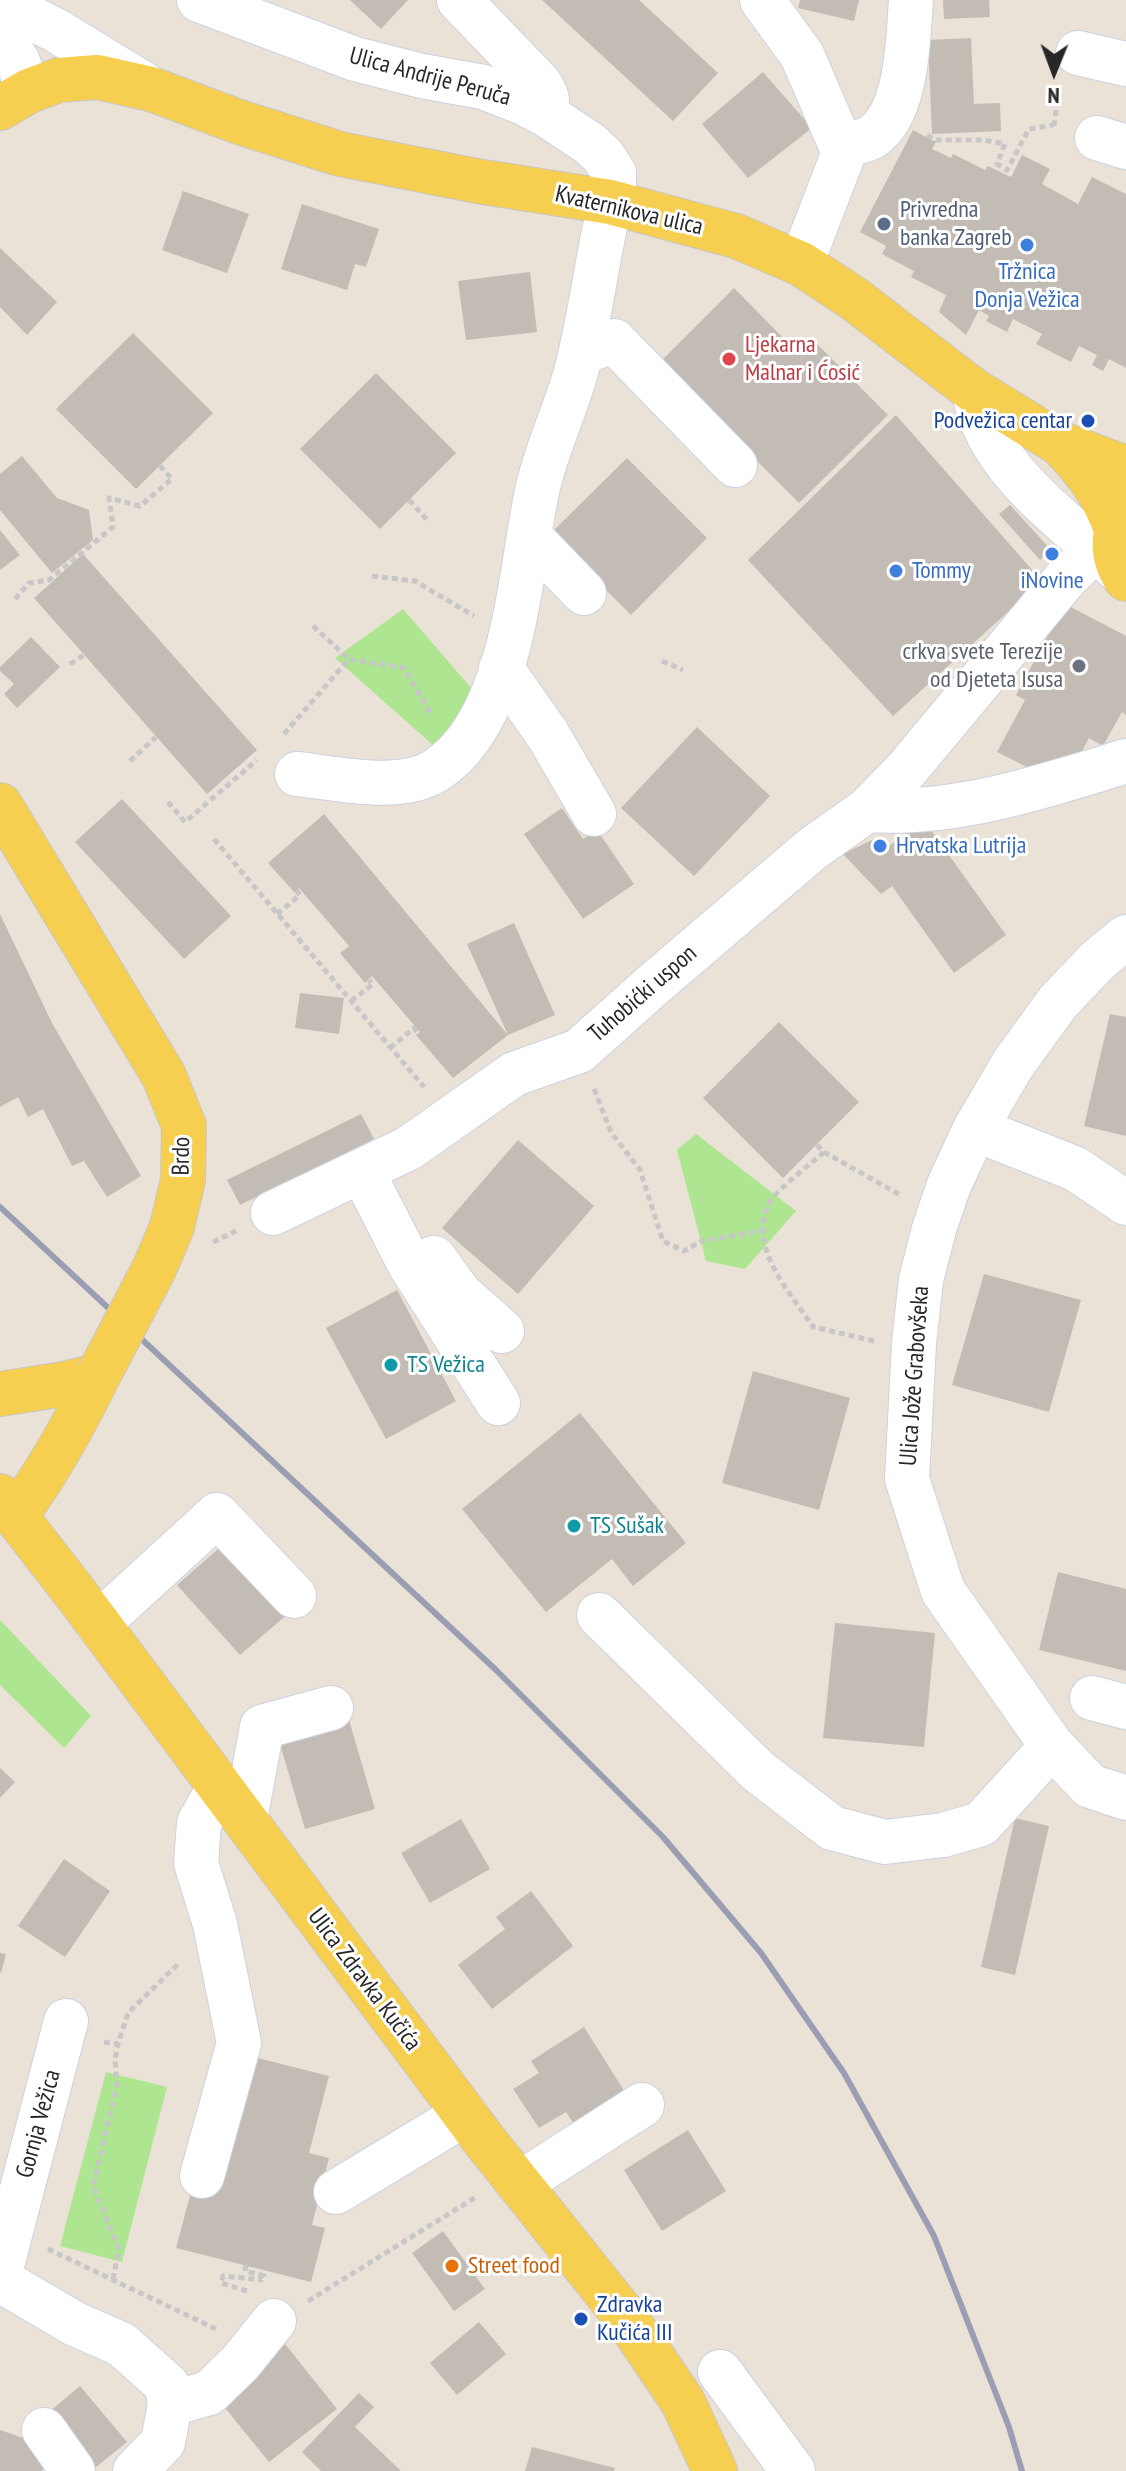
<!DOCTYPE html>
<html>
<head>
<meta charset="utf-8">
<style>
	body { margin:0 }
	#map { position:relative; width:1126px; height:2471px; overflow:hidden; background:#ebe2d7; font-family:"PT Sans Narrow",sans-serif }
	canvas { display:block }
	.north { position:absolute; left:1014px; top:32px; width:80px; height:80px; -webkit-text-stroke:6px #fff; paint-order:stroke; rotate:181deg; font-size:22px; font-weight:700; line-height:32px; text-align:center; color:#272727 }
	.north::after { content:''; display:block; margin:auto; width:28px; height:36px; background:#272727; clip-path:polygon(50% 0,100% 100%,50% 72%,0 100%) }
</style>
</head>
<body>
<div id="map">
<canvas width="1126" height="2471"></canvas>
<div class="north">N</div>
</div>
<script>
const context = document.querySelector('canvas').getContext('2d');
context.lineJoin = 'round';
function paint(path, color) { context.fillStyle = color; context.fill(path, 'evenodd'); }
function stroke(path, color, width, dash) { context.strokeStyle = color; context.lineWidth = width; context.lineCap = dash ? 'butt' : 'round'; context.setLineDash(dash || []); context.stroke(path); }
function write(font, color, halo, rows, align = 'center') {
  context.font = font + ' "PT Sans Narrow",sans-serif'; context.lineWidth = 6; context.setLineDash([]); context.textBaseline = 'middle'; context.strokeStyle = halo; context.fillStyle = color; for (const [text, x, y, turn = 0] of rows) {
    context.save(); context.translate(x, y); context.rotate((+turn || 0) * Math.PI / 180); context.textAlign = isNaN(turn) ? turn : align; if (halo) context.strokeText(text, 0, 0); context.fillText(text, 0, 0); context.restore();
  }
}
const green = new Path2D(`
	M403,609l76,88 -44,50 -100,-89z
	M696,1134l100,77 -51,58 -39,-8 -29,-111z
	M0,1620l91,96 -27,32 -64,-63z
	M106,2072l61,15 -45,175 -62,-16z`);
const building = new Path2D(`
	M350,0h58l-27,29z
	M542,0h97l79,73 -45,48z
	M800,0h59l-5,21 -56,-13z
	M943,0h46l1,17 -46,2z
	M971,38l3,66 26,-1 1,28 -69,3 -4,-94z
	M763,72l49,56 -64,50 -46,-54z
	M913,130l23,12 -4,7 19,9 2,-4 32,16 3,-4 23,11 11,-22 28,14 -8,15 36,20 14,-27 34,17v174l-17,-9 -6,12 -11,-6 5,-10 -18,-9 -8,16 -35,-18 6,-10 -29,-15 -6,13 -21,-11 3,-5 -10,-6 -13,25 -27,-23 7,-17 -35,-18 3,-6 -32,-17 4,-8 -26,-14z
	M183,191l66,23 -22,59 -65,-23z
	M302,204l77,25 -13,38 -11,-3 -8,26 -66,-21z
	M0,248l57,54 -30,33 -27,-28z
	M530,272l7,60 -71,8 -8,-59z
	M734,288l66,67 14,-14 74,74 -89,88 -140,-140z
	M133,333l80,80 -77,76 -80,-80z
	M376,373l80,80 -76,76 -80,-80z
	M896,415l146,166 -149,135 -145,-156z
	M22,456l35,42 32,12 4,30 -41,33 -52,-63v-36z
	M627,458l80,80 -76,77 -81,-81z
	M1010,505l41,45 -11,10 -41,-46z
	M0,530l20,25 -20,15z
	M83,554l174,196 -50,44 -173,-196z
	M1065,604l61,32v79l-4,-3 -19,34 -14,-8 -12,23 -11,-5 -5,10 -24,6 -40,-20 28,-52 -9,-5z
	M31,637l29,30 -43,41 -13,-14 10,-10 -14,-13v-4z
	M697,727l73,69 -76,80 -73,-68z
	M122,799l109,117 -47,43 -109,-117z
	M562,808l21,31 14,-9 37,54 -51,35 -59,-85z
	M324,814l184,221 -55,43 -37,-43 4,-3 -48,-56 -7,7 -25,-30 9,-7 -50,-58 -5,4 -26,-29z
	M924,820l82,115 -52,38 -62,-87 -11,8 -38,-40 35,-17 11,9z
	M0,914l52,109 89,153 -34,21 -23,-36 -12,5 -29,-57 -15,8 -10,-20 -18,10z
	M514,923l41,92 -47,20 -41,-91z
	M300,993l44,5 -5,36 -44,-6z
	M1110,1014l16,3v119l-42,-10z
	M779,1022l80,80 -76,76 -80,-80z
	M361,1114l13,25 -134,66 -13,-25z
	M518,1140l76,66 -76,88 -76,-66z
	M984,1274l97,26 -32,112 -97,-27z
	M397,1290l59,111 -70,38 -60,-111z
	M753,1371l97,27 -31,112 -97,-27z
	M580,1413l106,130 -53,43 -21,-27 -66,53 -84,-103z
	M226,1542l63,71 -49,42 -63,-70z
	M1058,1572l68,17v82l-87,-21z
	M835,1623l100,10 -11,114 -101,-9z
	M349,1720l26,89 -70,20 -26,-88z
	M0,1768l15,14 -15,16z
	M1015,1818l34,8 -34,149 -34,-8z
	M461,1819l29,50 -60,34 -29,-50z
	M64,1859l46,32 -45,66 -47,-31z
	M531,1891l42,55 -81,63 -34,-44 47,-36 -9,-12z
	M0,1953l6,1 -5,19 -1,-1z
	M584,2027l44,70 -51,32 -11,-17 -27,16 -26,-39 26,-16 -8,-12z
	M250,2056l79,20 -20,77 20,5 -17,67 13,3 -14,54 -135,-34 15,-56z
	M688,2130l38,61 -64,40 -38,-61z
	M443,2231l42,58 -31,22 -42,-58z
	M479,2322l27,32 -49,41 -27,-32z
	M281,2339l56,70 -68,53 -56,-69z
	M80,2386l47,56 -32,26 -47,-55z
	M359,2393l15,14 -19,20 46,44h-80l-19,-19z
	M0,2430l50,17 -8,24h-42z
	M532,2447l83,21 -1,3h-89z`);
const path = new Path2D(`
	M1054,126l5,-37
	M927,135l9,5h48l21,4 -8,20 10,6 22,-41 24,-4
	M409,500l20,22
	M372,576l43,5 59,35
	M15,599l14,-16 20,-3 64,-53 -4,-29 31,8 32,-27 -12,-13
	M313,626l36,33 55,9 28,48
	M662,661l21,9
	M70,664l14,-9
	M284,734l65,-75
	M130,761l26,-24
	M168,802l17,20 72,-62
	M214,839l210,248
	M277,914l23,-19 -4,-5
	M351,1001l22,-17 -4,-4
	M390,1048l24,-20 4,5
	M594,1089l17,43 29,38 23,71 21,10 18,-10 59,-10
	M817,1145l7,7c-11,10 -45,36 -52,47 -28,46 17,91 41,128l61,14
	M824,1152l78,44
	M213,1242l23,-11
	M104,2042l14,2 10,-31 51,-50
	M48,2249l168,80
	M246,2265l-1,6 19,5 -2,5
	M113,2279l6,-30 -26,-63 24,-101 -2,-26 3,-15
	M247,2291l-26,-8 2,-7 39,4
	M308,2301l168,-104`);
const minor = new Path2D(`
	M199,0l156,59 67,17 61,11 41,16 21,11 44,29 14,13 11,17v14c-16,61 -22,124 -38,185 -11,39 -29,76 -38,115 -19,84 -23,234 -103,284 -36,22 -98,7 -138,3
	M459,0l80,83c8,11 10,17 6,31
	M762,0l40,55 39,91 2,9 -42,109
	M0,2l57,29 88,54
	M0,36l17,24 12,31
	M1078,53l48,11
	M1097,138l29,9
	M841,146c10,-3 23,-4 31,-9 36,-24 36,-98 39,-137
	M588,350l26,-9 121,124
	M973,390c3,10 5,21 9,31 26,62 87,103 135,148
	M530,537l54,56
	M501,668l47,67 46,79
	M867,810c87,6 176,-23 259,-49
	M1126,937l-29,24 -39,41 -45,62 -38,65 -26,56 -15,44 -13,51 -7,63 -7,136 36,112 109,155 38,40 36,12
	M975,1129l101,40 50,34
	M362,1171l48,94 88,138
	M273,1213l136,-65 105,-74 65,-23 75,-67 158,-135 55,-39 39,-40 160,-192 30,-29
	M434,1258l26,36 42,37
	M599,1615l159,156 74,57 53,14 58,-7 38,-11 71,-78
	M98,1624l119,-109 77,81
	M1092,1698l34,9
	M245,1820l17,-93 69,-19
	M202,2176l37,-133 -24,-119 -19,-61 3,-40 21,-37
	M519,2184l123,-79
	M336,2192l129,-78
	M0,2273l66,-252
	M0,2280l75,44 46,20 46,41 3,19 -7,38 -28,29
	M720,2372l73,99
	M170,2404l39,-11 31,-30 34,-42
	M44,2430l29,41`);
const major = new Path2D(`
	M0,108l29,-17 30,-11 38,-3 54,12 88,33 101,32 137,27 133,21 126,34 65,28 52,34 120,92 86,53 67,25
	M1063,447c25,25 41,49 53,82
	M1126,510c-15,22 -15,47 0,69
	M0,805l164,271 20,50 -1,54 -11,47 -18,42
	M0,1394l64,-10 34,-8
	M0,1496l79,102 405,542 140,175 59,87 32,69
	M16,1515c33,-44 58,-90 82,-139`);
const rail = new Path2D(`
	M0,1207l495,462 168,168 98,116 83,120 90,163 75,191 13,44`);
const majorBridge = new Path2D(`
	M98,1376l56,-107`);
const markers = [
	[884,224,8,"#5c6f8a"],
	[1027,245,8,"#3f7fe0"],
	[729,359,8,"#e0444e"],
	[1088,421,8,"#1a4fb4"],
	[1052,554,8,"#3f7fe0"],
	[896,571,8,"#3f7fe0"],
	[1079,666,8,"#6b7280"],
	[880,846,8,"#3f7fe0"],
	[391,1365,8,"#0f9aa8"],
	[574,1526,8,"#0f9aa8"],
	[452,2266,8,"#e8710a"],
	[581,2319,8,"#1a4fb4"]
];
const streetNames = [
	["Ulica Andrije Peruča",430,77,15],
	["Kvaternikova ulica",629,211,13],
	["Tuhobićki uspon",643,994,-41],
	["Brdo",182,1156,-89],
	["Ulica Jože Grabovšeka",915,1376,-86],
	["Ulica Zdravka Kučića",364,1980,53],
	["Gornja Vežica",39,2124,-75]
];
const serviceNames = [
	["Privredna",900,210],
	["banka Zagreb",900,238]
];
const shopNames = [
	["Tržnica",1027,272],
	["Donja Vežica",1027,300],
	["Tommy",912,571,"left"],
	["iNovine",1052,581],
	["Hrvatska Lutrija",896,846,"left"]
];
const healthNames = [
	["Ljekarna",745,345],
	["Malnar i Ćosić",745,373]
];
const transitNames = [
	["Podvežica centar",1072,421],
	["Zdravka",597,2305,"left"],
	["Kučića III",597,2333,"left"]
];
const worshipNames = [
	["crkva svete Terezije",1063,652],
	["od Djeteta Isusa",1063,680]
];
const cultureNames = [
	["TS Vežica",407,1365],
	["TS Sušak",590,1526]
];
const foodNames = [
	["Street food",468,2266]
];
paint(green, '#ade590');
paint(building, '#c2bcb4');
stroke(minor, '#ccd1e2', 46);
stroke(major, '#c7c7c7', 46);
stroke(path, '#c7c7c7', 5, [6, 4]);
stroke(minor, '#fff', 44);
stroke(major, '#f7cf50', 44);
stroke(rail, '#9a9eb3', 6);
stroke(majorBridge, '#c7c7c7', 46, []);
stroke(majorBridge, '#f7cf50', 44);
for (const [x, y, r, color] of markers) { const dot = new Path2D(); dot.arc(x, y, r, 0, 2 * Math.PI); context.fillStyle = color; context.fill(dot); stroke(dot, '#fff', 3); }
write('24px', '#272727', '#fff', streetNames);
write('24px', '#4e5e75', '#fff', serviceNames, 'left');
write('24px', '#366cbe', '#fff', shopNames);
write('24px', '#be3a42', '#fff', healthNames, 'left');
write('24px', '#164399', '#fff', transitNames, 'right');
write('24px', '#5b616d', '#fff', worshipNames, 'right');
write('24px', '#0d838f', '#fff', cultureNames, 'left');
write('24px', '#c56008', '#fff', foodNames, 'left');
</script>
</body>
</html>
